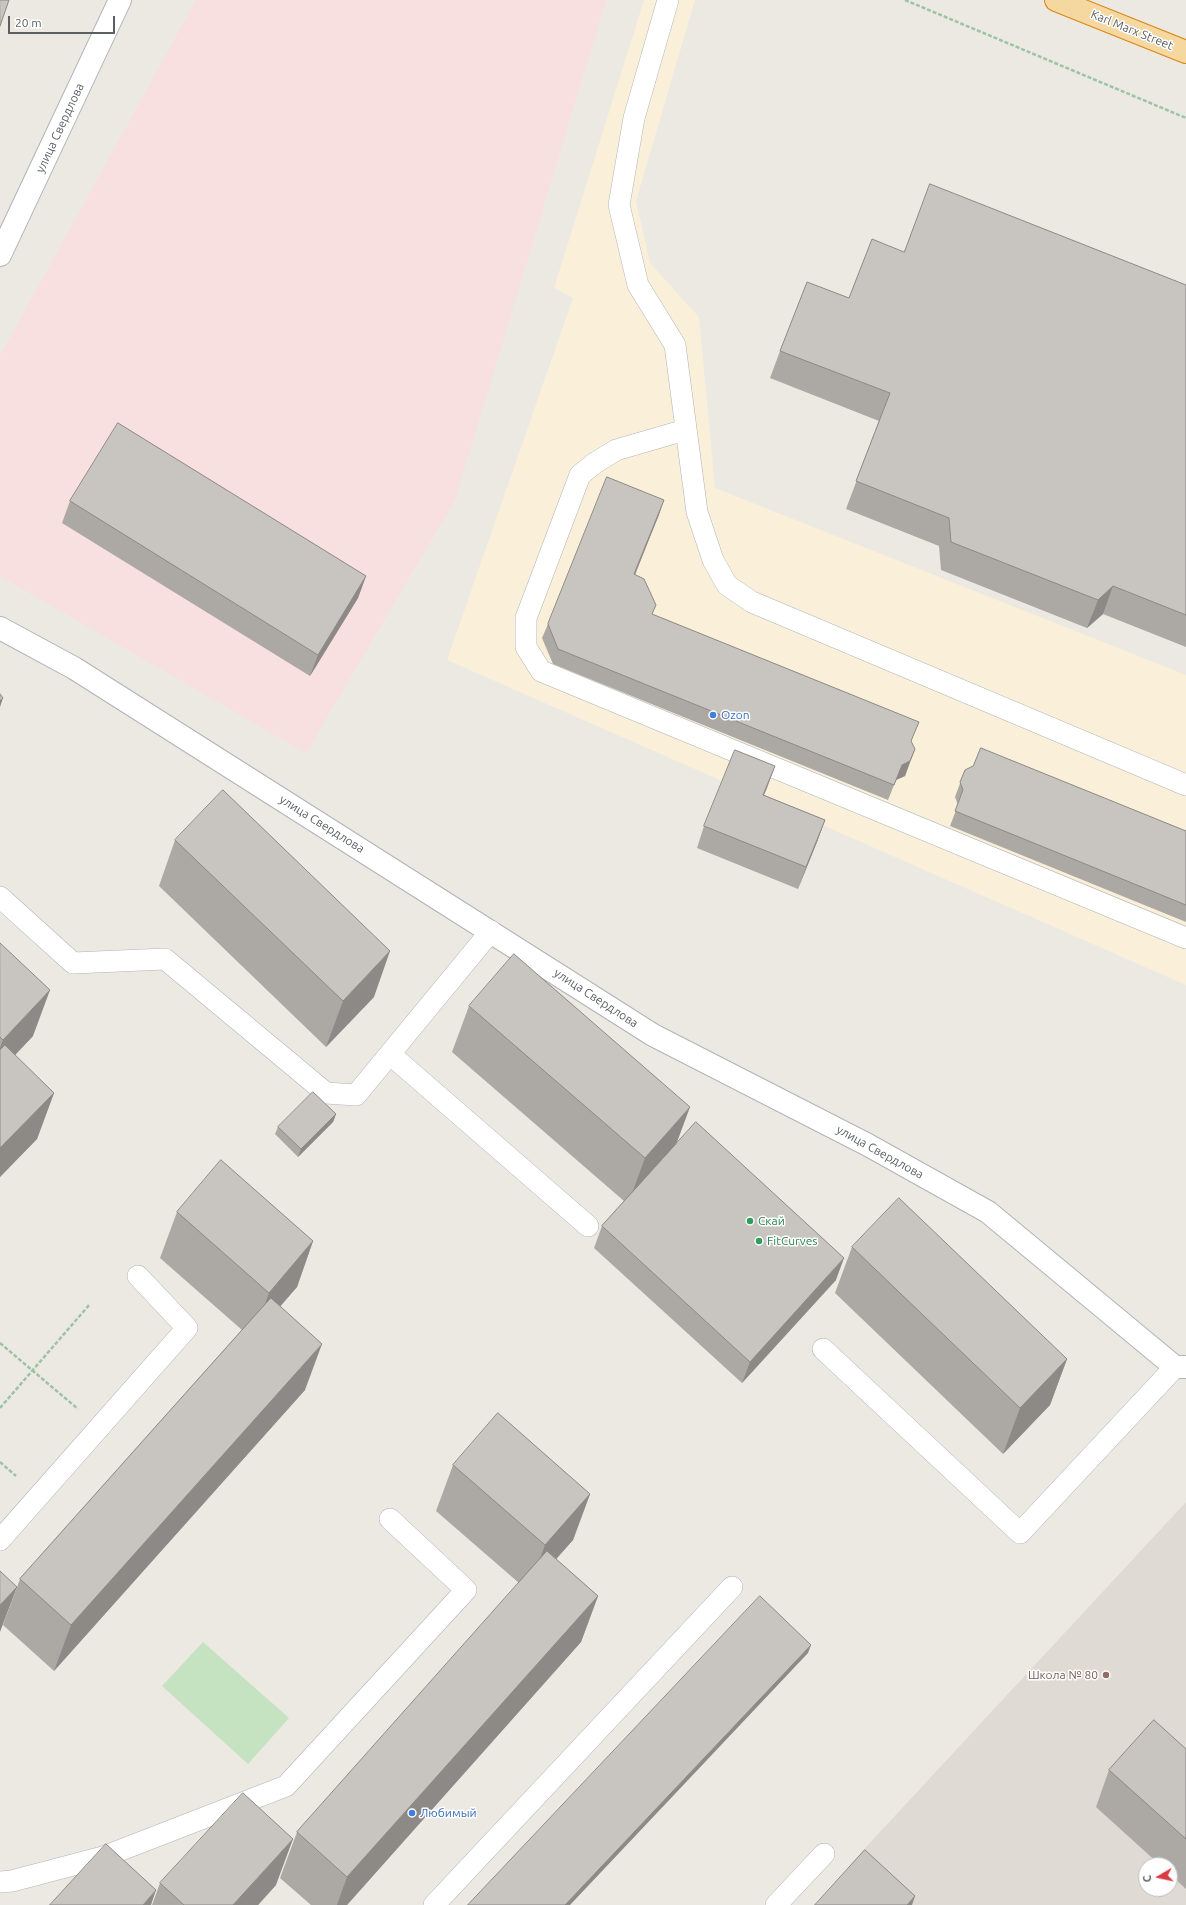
<!DOCTYPE html>
<html>
<head>
<meta charset="utf-8">
<style>
	body { margin:0 }
	#map { position:relative; width:1186px; height:1905px; overflow:hidden; background:#ece9e3; font-family:Ubuntu,sans-serif }
	canvas { display:block }
	.north { position:absolute; left:1138px; top:1857px; width:40px; height:40px; box-sizing:border-box; background:#fff; border:1px solid #bdbfc0; border-radius:50%; rotate:261deg; font-size:11px; font-weight:700; line-height:16px; text-align:center; color:#5b5f62 }
	.north::after { content:''; display:block; margin:auto; width:14px; height:18px; background:#d83c42; clip-path:polygon(50% 0,100% 100%,50% 72%,0 100%) }
	.scale { position:absolute; left:8px; top:16px; width:107px; height:18px; box-sizing:border-box; border:2px solid #5b5f62; border-top:0; padding-left:5px; font-size:12px; line-height:14px; white-space:nowrap; color:#5b5f62; -webkit-text-stroke:3px #fff; paint-order:stroke }
</style>
</head>
<body>
<div id="map">
<canvas width="1186" height="1905"></canvas>
<div class="north">С</div>
<div class="scale">20 m</div>
</div>
<script>
const context = document.querySelector('canvas').getContext('2d');
context.lineJoin = 'round';
function paint(path, color) { context.fillStyle = color; context.fill(path, 'evenodd'); }
function stroke(path, color, width, dash) { context.strokeStyle = color; context.lineWidth = width; context.lineCap = dash ? 'butt' : 'round'; context.setLineDash(dash || []); context.stroke(path); }
function write(font, color, halo, rows, align = 'center') {
  context.font = font + ' Ubuntu,sans-serif'; context.lineWidth = 3; context.setLineDash([]); context.textBaseline = 'middle'; context.strokeStyle = halo; context.fillStyle = color; for (const [text, x, y, turn = 0] of rows) {
    context.save(); context.translate(x, y); context.rotate((+turn || 0) * Math.PI / 180); context.textAlign = isNaN(turn) ? turn : align; if (halo) context.strokeText(text, 0, 0); context.fillText(text, 0, 0); context.restore();
  }
}
const commercial = new Path2D(`
	M644,0h51l-59,201 14,62 49,54 16,171 471,187v310l-739,-325 126,-362 -19,-10z`);
const education = new Path2D(`
	M1186,1502v403h-313l-31,-30 24,-28zM1146,1865h24v24h-24z`);
const medical = new Path2D(`
	M196,0h410l-151,500 -149,253 -306,-177v-220z`);
const green = new Path2D(`
	M203,1642l86,76 -41,46 -86,-78z`);
const path = new Path2D(`
	M905,0l281,118
	M0,1343l78,66
	M0,1408l90,-104
	M0,1462l16,14`);
const service = new Path2D(`
	M668,0l-34,118 -15,87 19,80 37,60 22,167 16,48 14,25 25,17 434,183
	M685,430l-69,20 -21,13 -15,12 -54,143v29l15,24 645,267
	M0,897l73,66 92,-4 161,134 30,2 135,-164
	M391,1055l197,171
	M823,1349l197,184 155,-166
	M0,1540l187,-212 -49,-52
	M0,1882l12,-1 91,-24 183,-71 180,-196 -76,-71
	M434,1905l298,-318
	M776,1905l48,-51`);
const minor = new Path2D(`
	M0,255l120,-255
	M0,628l74,40 579,367 215,110 120,67 187,155h11`);
const trunk = new Path2D(`
	M1056,0l130,52`);
const wall = new Path2D(`
	M904,252l282,33v362l-83,-33 -16,14 -146,-58 -2,-24 -93,-37 33,-88 -109,-43 10,-27 69,-53z
	M664,500l-29,75 17,39 260,128 -3,22 -4,12 -9,4 -8,20 -335,-136 -11,-26 6,-14z
	M70,501l296,75 -8,22 -48,78 -248,-153z
	M965,770l221,61v91l-236,-96 8,-21 -3,-8z
	M764,795l61,25 -8,22 -19,47 -101,-41 7,-22z
	M175,840l199,157 -48,50 -167,-161z
	M0,943l33,93 -18,19 39,38 -17,46 -37,38z
	M469,1006l207,139 160,135 -94,103 -148,-135 8,-22 22,-25 -172,-149z
	M336,1114l-3,8 -35,35 -23,-23 3,-7z
	M177,1212l136,29 -16,46 -17,19 25,84 -251,281 -51,-46 17,-46 222,-249 -82,-72z
	M852,1247l215,112 -17,46 -47,49 -168,-161z
	M453,1465l137,29 -17,46 -17,19 42,37 -17,46 -234,263h-36l-31,-27 17,-46 222,-249 -83,-72z
	M1186,1749v140l-16,-15v-9h-10l-64,-58 13,-37z
	M160,1883l116,2 -18,20h-106z`);
const shadedWall = new Path2D(`
	M664,500l-5,15 -30,74 5,-15z
	M366,576l-8,22 -48,78 8,-21z
	M1113,586l-10,28 -16,14 11,-28z
	M3,698l-3,9v-6z
	M915,749l-10,27 -9,4 -8,20 14,-35z
	M775,766l-8,22 -12,29 8,-22z
	M825,820l-8,22 -19,47 8,-22z
	M390,951l-16,46 -48,50 17,-46z
	M50,990l-17,46 -33,35v-23l3,-8z
	M54,1093l-17,46 -37,38v-29z
	M690,1107l-17,46 -45,51 17,-46z
	M336,1114l-3,8 -35,35 3,-8z
	M313,1241l-16,46 -45,52 17,-46z
	M844,1258l-8,22 -94,103 8,-21z
	M322,1344l-17,46 -251,281 17,-46z
	M1067,1359l-17,46 -47,49 17,-46z
	M590,1494l-17,46 -45,51 17,-46z
	M17,1587l-17,45v-27z
	M598,1596l-17,46 -234,263h-10l10,-28z
	M811,1645l-3,8 -238,252h-5z
	M293,1839l-17,46 -18,20h-25z
	M156,1890l-5,15h-8z
	M915,1896l-3,9h-5z`);
const building = new Path2D(`
	M0,0h9l-9,26z
	M930,184l256,101v330l-73,-29 -15,14 -147,-58 -2,-24 -93,-37 34,-88 -110,-42 27,-69 42,16 23,-59 32,13z
	M118,423l248,153 -48,79 -248,-154z
	M607,477l57,23 -30,74 10,5 12,26 -4,9 267,108 -8,19 4,8 -5,12 -8,4 -8,20 -336,-136 -10,-25z
	M0,694l3,4 -3,3z
	M981,748l205,83v74l-231,-94 8,-21 -3,-8 5,-12 8,-4z
	M735,750l40,16 -12,29 62,25 -19,47 -102,-41z
	M223,790l167,161 -47,50 -168,-161z
	M0,943l50,47 -47,50 -3,-3z
	M514,954l176,153 -45,51 -176,-152z
	M5,1045l49,48 -54,55v-98z
	M313,1092l23,22 -35,35 -23,-22z
	M696,1122l148,136 -94,104 -148,-136z
	M221,1160l92,81 -44,52 -92,-81z
	M899,1198l168,161 -47,49 -168,-161z
	M271,1298l51,46 -251,281 -51,-46z
	M498,1413l92,81 -45,51 -92,-80z
	M547,1551l51,45 -251,281 -50,-45z
	M0,1571l17,16 -17,18z
	M760,1596l51,49 -246,260h-97z
	M1154,1720l32,29v90l-77,-69z
	M243,1793l50,46 -60,66h-49l-24,-22z
	M106,1844l50,46 -13,15h-93z
	M865,1850l50,46 -8,9h-92z`);
const markers = [
	[713,715,4,"#3f7fe0"],
	[750,1221,4,"#2e9e5b"],
	[759,1241,4,"#2e9e5b"],
	[1106,1675,4,"#8d6e63"],
	[412,1813,4,"#3f7fe0"]
];
const streetNames = [
	["Karl Marx Street",1132,30,22],
	["улица Свердлова",60,128,-65],
	["улица Свердлова",322,824,32],
	["улица Свердлова",596,998,33],
	["улица Свердлова",880,1152,29]
];
const shopNames = [
	["Ozon",721,715],
	["Любимый",420,1813]
];
const leisureNames = [
	["Скай",758,1221],
	["FitCurves",767,1241]
];
const educationNames = [
	["Школа № 80",1098,1675]
];
paint(commercial, '#faefd9');
paint(education, '#dfdad4');
paint(medical, '#f8dfe0');
paint(green, '#c5e2c1');
stroke(service, '#b0b4b7', 22);
stroke(minor, '#b0b4b7', 24);
stroke(trunk, '#da8515', 24);
stroke(path, '#9cc4a3', 2.5, [4, 2]);
stroke(service, '#fff', 21);
stroke(minor, '#fff', 22);
stroke(trunk, '#f5d8a0', 22);
paint(wall, '#aca9a5');
paint(shadedWall, '#8c8986');
paint(building, '#c8c4c0');
stroke(building, '#8c8986', 1);
for (const [x, y, r, color] of markers) { const dot = new Path2D(); dot.arc(x, y, r, 0, 2 * Math.PI); context.fillStyle = color; context.fill(dot); stroke(dot, '#fff', 1.5); }
write('12px', '#5b5f62', '#fff', streetNames);
write('12px', '#366cbe', '#fff', shopNames, 'left');
write('12px', '#27864d', '#fff', leisureNames, 'left');
write('12px', '#785e54', '#fff', educationNames, 'right');
</script>
</body>
</html>
